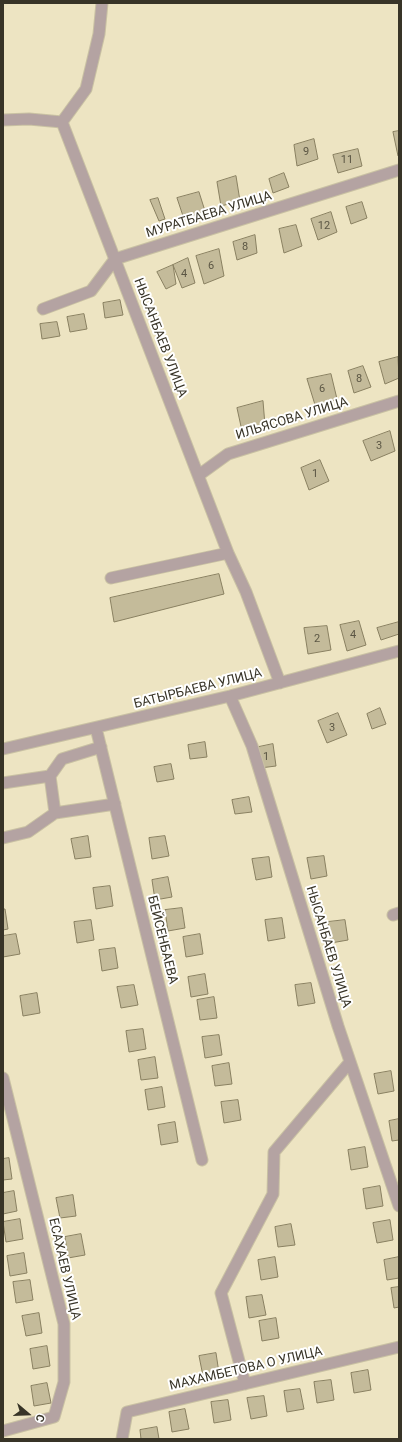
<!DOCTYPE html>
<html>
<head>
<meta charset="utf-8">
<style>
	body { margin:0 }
	#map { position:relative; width:402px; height:1442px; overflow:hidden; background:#ede4c2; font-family:Roboto,sans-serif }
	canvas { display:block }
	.frame { position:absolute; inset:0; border:4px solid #383427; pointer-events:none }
	.north { position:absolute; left:8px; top:1394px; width:40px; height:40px; -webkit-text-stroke:3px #fff; paint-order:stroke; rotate:109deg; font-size:11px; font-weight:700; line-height:16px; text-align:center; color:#383427 }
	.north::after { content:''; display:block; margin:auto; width:14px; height:18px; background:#383427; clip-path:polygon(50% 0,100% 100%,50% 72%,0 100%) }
</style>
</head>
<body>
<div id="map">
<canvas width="402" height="1442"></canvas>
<div class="frame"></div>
<div class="north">С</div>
</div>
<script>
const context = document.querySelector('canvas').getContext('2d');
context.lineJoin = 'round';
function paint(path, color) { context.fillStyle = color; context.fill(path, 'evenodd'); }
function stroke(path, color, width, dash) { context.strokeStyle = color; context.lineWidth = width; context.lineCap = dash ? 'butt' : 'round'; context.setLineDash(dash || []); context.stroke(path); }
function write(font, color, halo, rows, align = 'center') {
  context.font = font + ' Roboto,sans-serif'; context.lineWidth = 4; context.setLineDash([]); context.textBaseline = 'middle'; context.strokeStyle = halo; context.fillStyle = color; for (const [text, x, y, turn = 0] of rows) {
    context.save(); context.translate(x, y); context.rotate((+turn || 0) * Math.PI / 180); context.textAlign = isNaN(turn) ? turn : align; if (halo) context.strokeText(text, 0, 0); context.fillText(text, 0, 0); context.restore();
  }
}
const building = new Path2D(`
	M399,131v25h-1l-5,-24z
	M314,139l4,20 -21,7 -3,-21z
	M358,149l4,17 -24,7 -5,-18z
	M284,173l5,14 -16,6 -4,-14z
	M236,176l4,25 -19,5 -4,-24z
	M199,192l6,19 -21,8 -7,-21z
	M158,198l7,21 -6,2 -9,-21z
	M362,202l5,16 -16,6 -5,-17z
	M331,212l6,20 -19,8 -7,-21z
	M296,225l6,21 -18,7 -5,-24z
	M255,235l2,18 -20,7 -4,-18z
	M219,249l5,27 -20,8 -8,-28z
	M188,258l7,25 -13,5 -9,-23z
	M173,265l3,19 -10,5 -9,-17z
	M120,300l3,15 -18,3 -2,-15z
	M84,314l3,15 -17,3 -3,-15z
	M57,322l3,14 -18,3 -2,-15z
	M398,357l1,21 -14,6 -6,-22z
	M363,366l8,21 -17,6 -6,-22z
	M331,374l6,25 -21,9 -9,-29z
	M263,401l2,24 -23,6 -5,-23z
	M390,431l5,20 -24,10 -8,-20z
	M320,460l9,21 -20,9 -8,-22z
	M219,574l5,20 -110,28 -4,-24z
	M359,621l7,24 -19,6 -7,-26z
	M399,622v12l-18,6 -4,-12z
	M327,626l4,24 -23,4 -4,-26z
	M380,708l6,16 -14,5 -5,-15z
	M338,713l9,22 -20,8 -9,-22z
	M205,742l2,15 -17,2 -2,-14z
	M273,744l3,22 -16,2 -6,-20z
	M171,764l3,15 -17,3 -3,-15z
	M249,797l3,15 -17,2 -3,-14z
	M88,836l3,21 -16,2 -4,-20z
	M165,836l4,20 -17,3 -3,-21z
	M324,856l3,20 -16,3 -4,-21z
	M269,857l3,20 -16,3 -4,-21z
	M168,877l4,20 -17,3 -3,-20z
	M110,886l3,20 -17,3 -3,-21z
	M182,908l3,20 -17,3 -3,-21z
	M3,909h2l3,20 -5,1z
	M282,918l3,20 -17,3 -3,-21z
	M91,920l3,20 -17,3 -3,-21z
	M345,920l3,20 -17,3 -3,-21z
	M16,934l4,20 -17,3v-21z
	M200,934l3,20 -17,3 -3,-20z
	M115,948l3,20 -16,3 -3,-21z
	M205,974l3,20 -17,3 -3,-20z
	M311,983l4,20 -17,3 -3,-21z
	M134,985l4,20 -17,3 -4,-21z
	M37,993l3,20 -17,3 -3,-20z
	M214,997l3,21 -17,2 -3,-20z
	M143,1029l3,20 -17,3 -3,-21z
	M219,1035l3,20 -17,3 -3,-21z
	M155,1057l3,21 -17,2 -3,-20z
	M229,1063l3,21 -17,2 -3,-20z
	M391,1071l3,20 -16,3 -4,-20z
	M162,1087l3,20 -17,3 -3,-20z
	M238,1100l3,20 -17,3 -3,-21z
	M399,1119v21l-7,1 -3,-20z
	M175,1122l3,20 -17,3 -3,-20z
	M365,1147l3,20 -17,3 -3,-20z
	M9,1158l3,21 -9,1v-21z
	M380,1186l3,20 -17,3 -3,-20z
	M14,1191l3,20 -14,3v-21z
	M73,1195l3,21 -16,2 -4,-20z
	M20,1219l3,20 -17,3 -3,-20z
	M390,1220l3,20 -16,3 -4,-20z
	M291,1224l4,21 -17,2 -3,-20z
	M81,1234l4,21 -17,3 -3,-21z
	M24,1253l3,20 -17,3 -3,-20z
	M275,1257l3,20 -17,3 -3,-20z
	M399,1257v21l-12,2 -3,-20z
	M30,1280l3,20 -17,3 -3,-21z
	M399,1287v20l-5,1 -3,-20z
	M262,1295l4,20 -17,3 -3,-21z
	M39,1313l3,20 -16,3 -4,-20z
	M276,1318l3,20 -17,3 -3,-20z
	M47,1346l3,20 -17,3 -3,-20z
	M216,1353l3,20 -16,3 -4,-20z
	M368,1370l3,20 -17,3 -3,-20z
	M331,1380l3,20 -17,3 -3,-21z
	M47,1383l4,20 -17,3 -3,-20z
	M300,1389l4,20 -17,3 -3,-21z
	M264,1396l3,20 -16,3 -4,-21z
	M228,1400l3,20 -17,3 -3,-21z
	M185,1409l4,20 -17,3 -3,-20z
	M157,1427l2,12h-18l-1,-9z`);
const minor = new Path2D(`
	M102,3l-3,31 -13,55 -24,33 166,431 18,39 34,91
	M3,120l26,-1 33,3
	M43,309l48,-18 24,-32 284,-89
	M199,475l29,-21 171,-53
	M111,578l117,-25
	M230,696l22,50 86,280 61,180
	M96,728l106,432
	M3,749l227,-53 169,-45
	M50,776l5,37
	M3,783l47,-7 12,-17 39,-12
	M3,838l25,-6 27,-19 60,-9
	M393,915l6,-2
	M3,1078l61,246v58l-10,35 -51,14
	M245,1384l-24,-91 52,-99 1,-42 76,-90
	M122,1439l5,-27 272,-65`);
const numberNames = [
	["9",306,152],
	["11",347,160],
	["12",324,226],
	["8",245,247],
	["6",211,266],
	["4",184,274],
	["8",359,379],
	["6",322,389],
	["3",379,446],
	["1",315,474],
	["4",353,635],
	["2",317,639],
	["3",332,728],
	["1",266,757]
];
const streetNames = [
	["МУРАТБАЕВА УЛИЦА",209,215,-17],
	["НЫСАНБАЕВ УЛИЦА",160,338,69],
	["ИЛЬЯСОВА УЛИЦА",292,419,-17],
	["БАТЫРБАЕВА УЛИЦА",198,689,-14],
	["БЕЙСЕНБАЕВА",162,940,76],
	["НЫСАНБАЕВ УЛИЦА",328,947,73],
	["ЕСАХАЕВ УЛИЦА",64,1269,77],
	["МАХАМБЕТОВА О УЛИЦА",246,1369,-13]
];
paint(building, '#c4bb9a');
stroke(building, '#898061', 1);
stroke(minor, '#c9c1a3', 13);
stroke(minor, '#b4a3a2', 11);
write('11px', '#5b5644', null, numberNames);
write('13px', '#383427', '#fff', streetNames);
</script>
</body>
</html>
